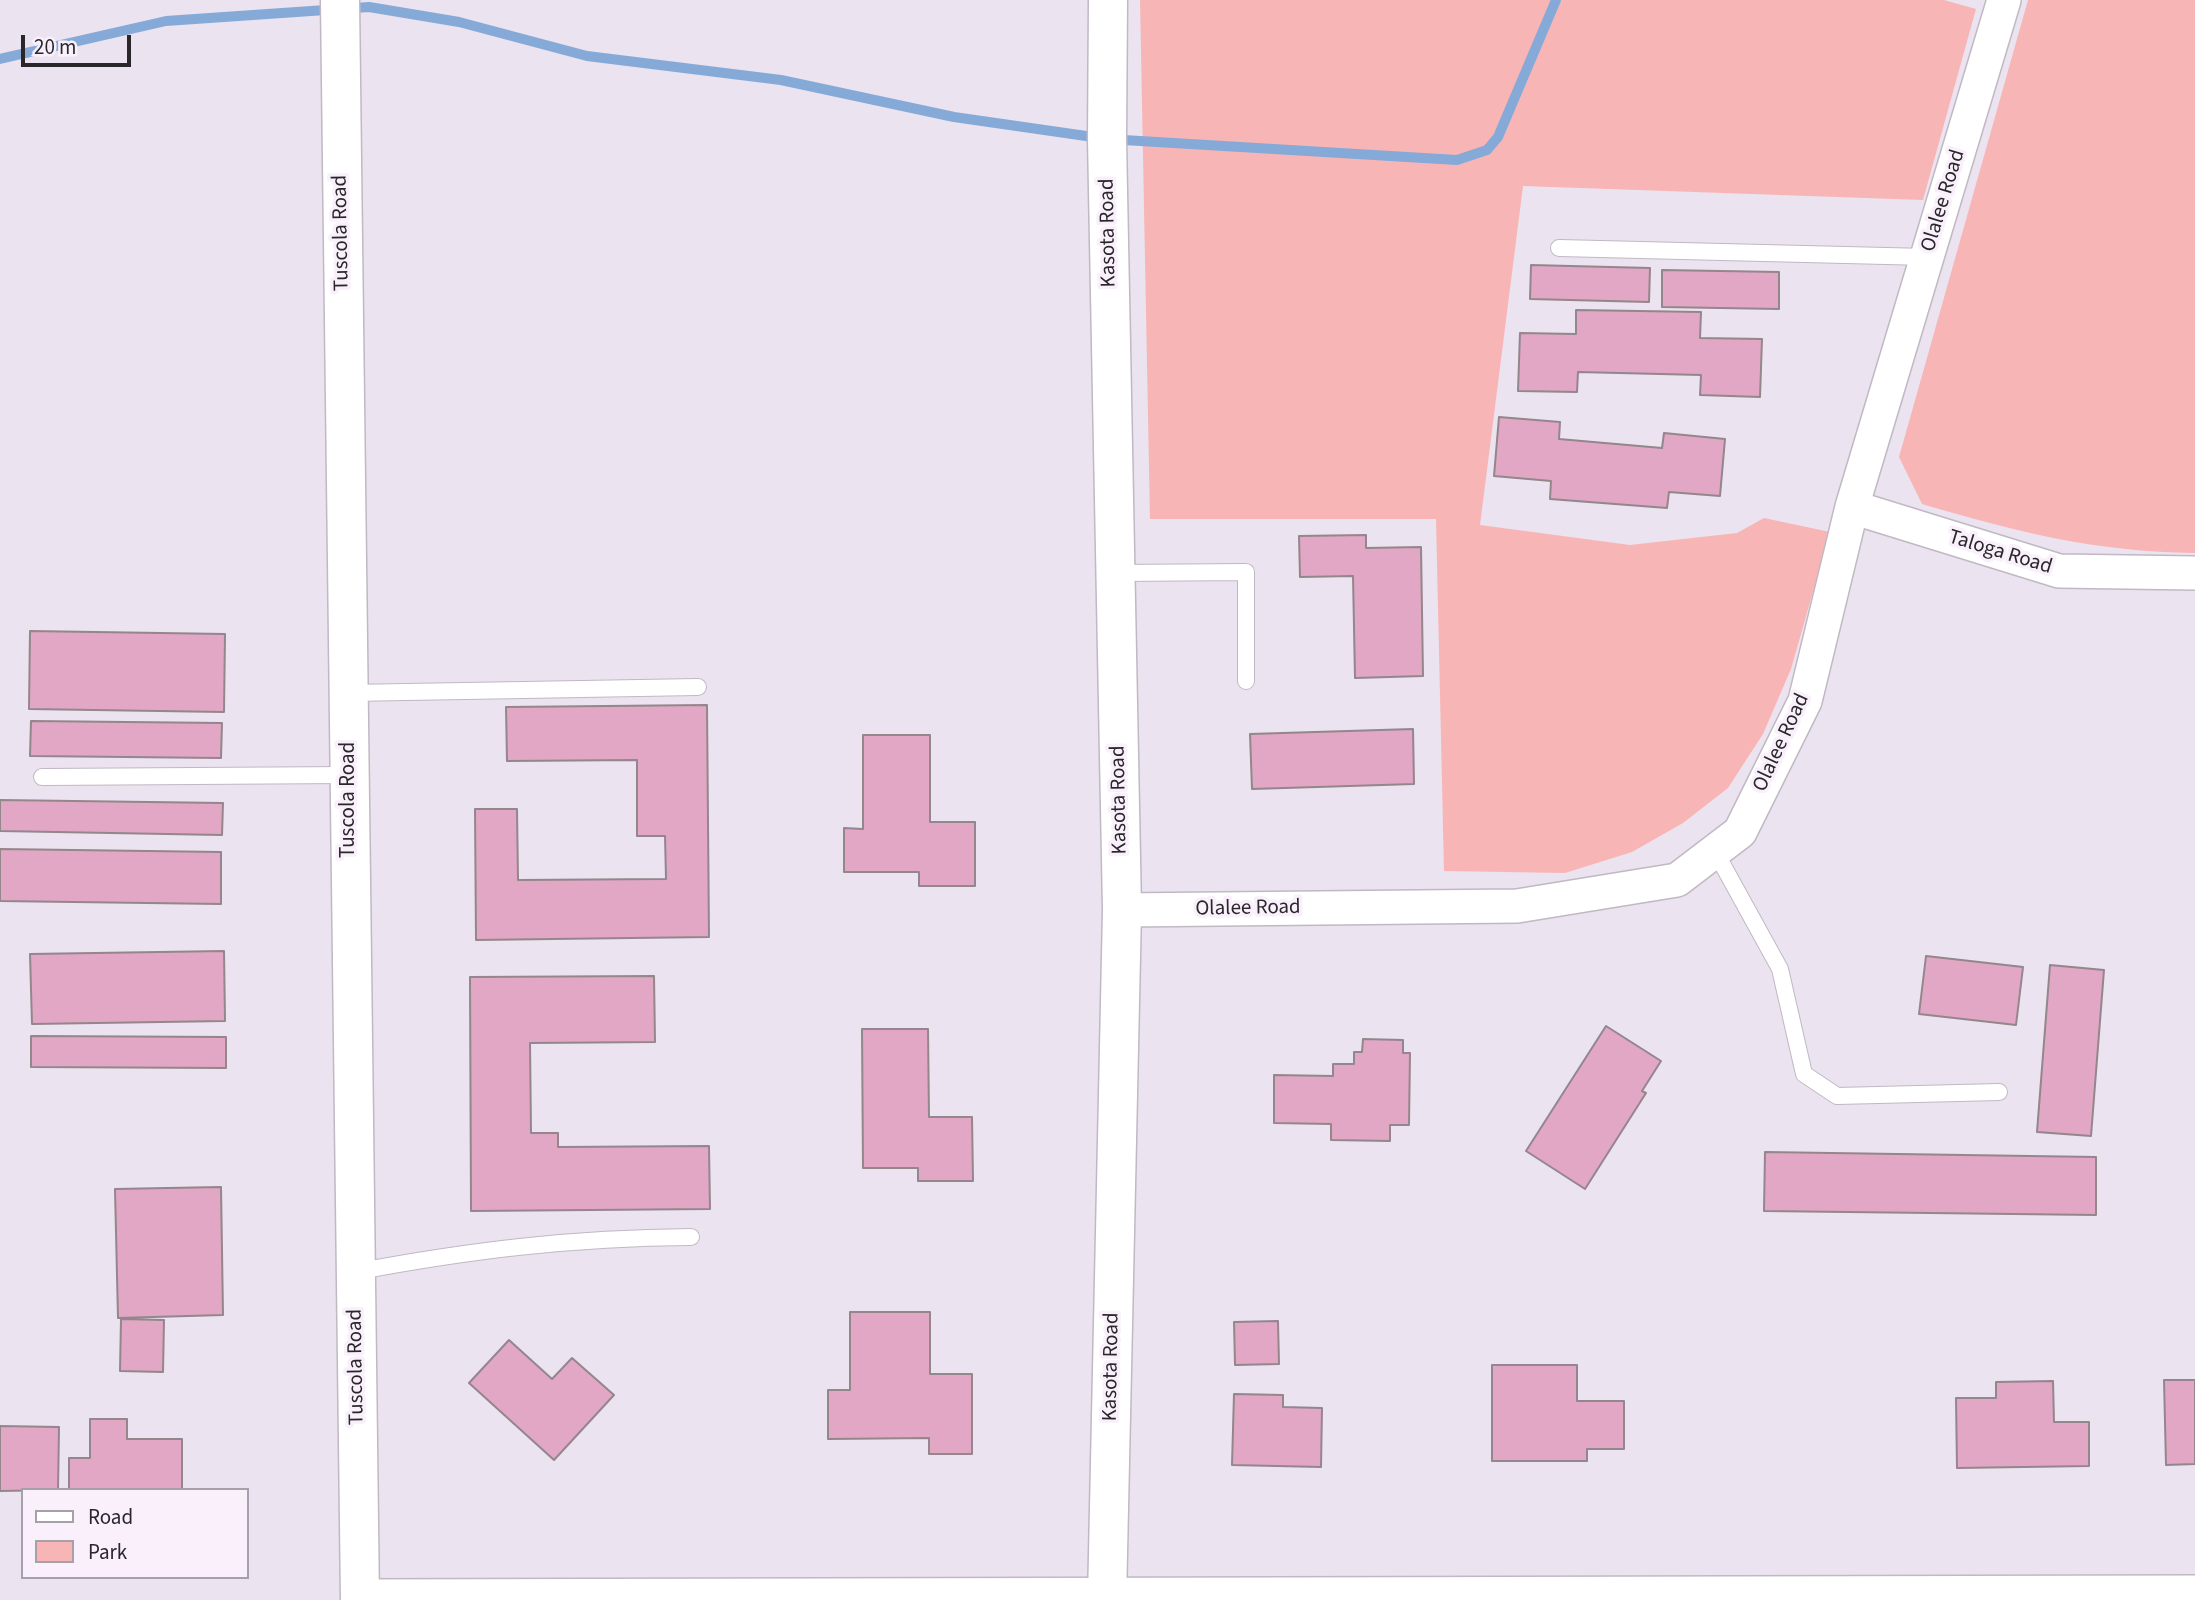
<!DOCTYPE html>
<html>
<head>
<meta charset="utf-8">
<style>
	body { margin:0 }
	#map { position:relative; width:2195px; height:1600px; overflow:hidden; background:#ebe3ef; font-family:"Source Sans 3",sans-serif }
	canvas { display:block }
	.legend { position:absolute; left:21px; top:1488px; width:228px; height:91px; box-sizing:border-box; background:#f9f0fc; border:2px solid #a6a0a8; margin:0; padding:9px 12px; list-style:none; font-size:21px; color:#2a272b }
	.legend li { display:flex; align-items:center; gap:14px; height:35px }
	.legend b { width:35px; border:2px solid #a6a0a8 }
	.scale { position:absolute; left:21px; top:35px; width:110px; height:32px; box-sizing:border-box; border:4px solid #2a272b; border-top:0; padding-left:9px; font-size:21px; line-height:24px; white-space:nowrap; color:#2a272b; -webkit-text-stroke:5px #f9f0fc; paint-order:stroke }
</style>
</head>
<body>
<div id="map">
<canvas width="2195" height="1600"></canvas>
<ul class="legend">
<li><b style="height:9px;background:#fff"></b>Road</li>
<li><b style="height:19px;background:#f8b5b6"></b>Park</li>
</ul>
<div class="scale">20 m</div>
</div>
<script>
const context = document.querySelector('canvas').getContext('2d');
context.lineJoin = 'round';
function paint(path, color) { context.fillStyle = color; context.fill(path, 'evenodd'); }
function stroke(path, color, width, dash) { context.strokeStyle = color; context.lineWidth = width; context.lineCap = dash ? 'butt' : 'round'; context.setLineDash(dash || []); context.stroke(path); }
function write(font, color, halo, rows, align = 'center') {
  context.font = font + ' "Source Sans 3",sans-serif'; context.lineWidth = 7; context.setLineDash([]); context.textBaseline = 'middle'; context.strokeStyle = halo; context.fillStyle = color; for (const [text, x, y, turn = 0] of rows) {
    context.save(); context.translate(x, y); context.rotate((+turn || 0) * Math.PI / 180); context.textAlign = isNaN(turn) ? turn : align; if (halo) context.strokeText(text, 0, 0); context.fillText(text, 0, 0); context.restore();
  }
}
const green = new Path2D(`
	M1140,0h804l32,9 -53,191 -400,-14 -43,339 150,20 107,-12 27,-15 66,14 -39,137 -28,65 -35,54 -45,35 -51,29 -67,21 -121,-2 -8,-352h-286z
	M2028,0h167v553c-99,-1 -178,-21 -273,-49l-23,-47z`);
const stream = new Path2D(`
	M0,59l166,-38 203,-14 90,15 128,34 194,24 173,37 153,22 350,21 30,-10 11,-13 58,-137`);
const building = new Path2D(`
	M1531,265l119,3 -1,34 -119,-3z
	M1662,270l117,2v37l-117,-2z
	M1576,310l125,2 -1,26 62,1 -2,58 -60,-2 1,-20 -123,-3 -1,20 -59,-1 2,-58 56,1z
	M1499,417l61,5 -1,17 103,9 2,-15 61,6 -5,57 -51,-4 -2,16 -117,-9 1,-18 -57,-5z
	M1366,535v13l55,-1 2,129 -68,2 -2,-102 -53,1 -1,-41z
	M30,631l195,3 -1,78 -195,-3z
	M707,705l2,232 -233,3 -1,-131h42l1,71 148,-1 -1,-43h-28v-76l-130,1 -1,-54z
	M31,721l191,2 -1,35 -191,-2z
	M1413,729l1,55 -162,5 -2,-55z
	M863,735h67v87h45v64h-56v-14h-75v-44l19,1z
	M0,800l223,3 -1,32 -222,-4z
	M0,849l221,3v52l-221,-3z
	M224,951l1,70 -193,3 -2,-70z
	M1926,956l97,11 -7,58 -97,-11z
	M2050,965l54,5 -13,166 -54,-4z
	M654,976l1,66 -125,1 1,90h27v14l151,-1 1,63 -239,2 -1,-234z
	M1606,1026l55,35 -19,30 4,2 -61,96 -59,-38z
	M862,1029h66l1,88h43l1,64h-55v-13h-55z
	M31,1036l195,1v31l-195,-1z
	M1363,1039l40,1v13h7l-1,72h-19v16l-59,-1v-16l-57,-1v-48l59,1v-12h21v-12h8z
	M1765,1152l331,5v58l-332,-4z
	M221,1187l2,128 -105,3 -3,-129z
	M850,1312h80v62h42v80h-43v-16l-101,1v-49h22z
	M121,1319l43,1 -1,52 -43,-1z
	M1278,1321l1,43 -44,1 -1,-43z
	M509,1340l43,39 20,-21 42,37 -60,65 -85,-77z
	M1492,1365h85v36h47v48h-37v12h-95z
	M2164,1380h31v84l-29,1z
	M2053,1381l1,41h35v44l-132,2 -1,-70h40v-16z
	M1234,1394l49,1v12l39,1 -1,59 -89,-2z
	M90,1419h37v20h55v51h-113v-32h21z
	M0,1426l59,1 -1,63 -58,1z`);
const lane = new Path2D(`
	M1559,248l368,9
	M1116,573l130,-1v109
	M348,693l350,-6
	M42,777l306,-2
	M1715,851l65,118 24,105 33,22 162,-4
	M355,1272c116,-22 218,-34 336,-35`);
const street = new Path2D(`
	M1852,507l207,64 136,2
	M1122,910l395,-4 160,-26 63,-48 65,-131 47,-194 152,-507
	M360,1596l1835,-4`);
const secondary = new Path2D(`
	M340,0l20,1600
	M1107,1600l15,-690 -15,-771 1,-139`);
const streetNames = [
	["Olalee Road",1944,201,-73],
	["Tuscola Road",342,233,-91],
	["Kasota Road",1109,233,-91],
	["Taloga Road",2000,553,17],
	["Olalee Road",1782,743,-65],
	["Tuscola Road",349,800,-90],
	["Kasota Road",1120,800,-91],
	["Olalee Road",1248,909,-1],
	["Tuscola Road",357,1367,-91],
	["Kasota Road",1112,1367,-89]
];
paint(green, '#f8b5b6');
stroke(stream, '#86aad8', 10);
paint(building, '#e2a7c5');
stroke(building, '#93868c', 2);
stroke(lane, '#c0b8c3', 18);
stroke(street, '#c0b8c3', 36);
stroke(secondary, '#c0b8c3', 41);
stroke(lane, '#fff', 16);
stroke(street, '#fff', 33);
stroke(secondary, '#fff', 38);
write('21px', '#2a272b', '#f9f0fc', streetNames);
</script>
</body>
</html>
